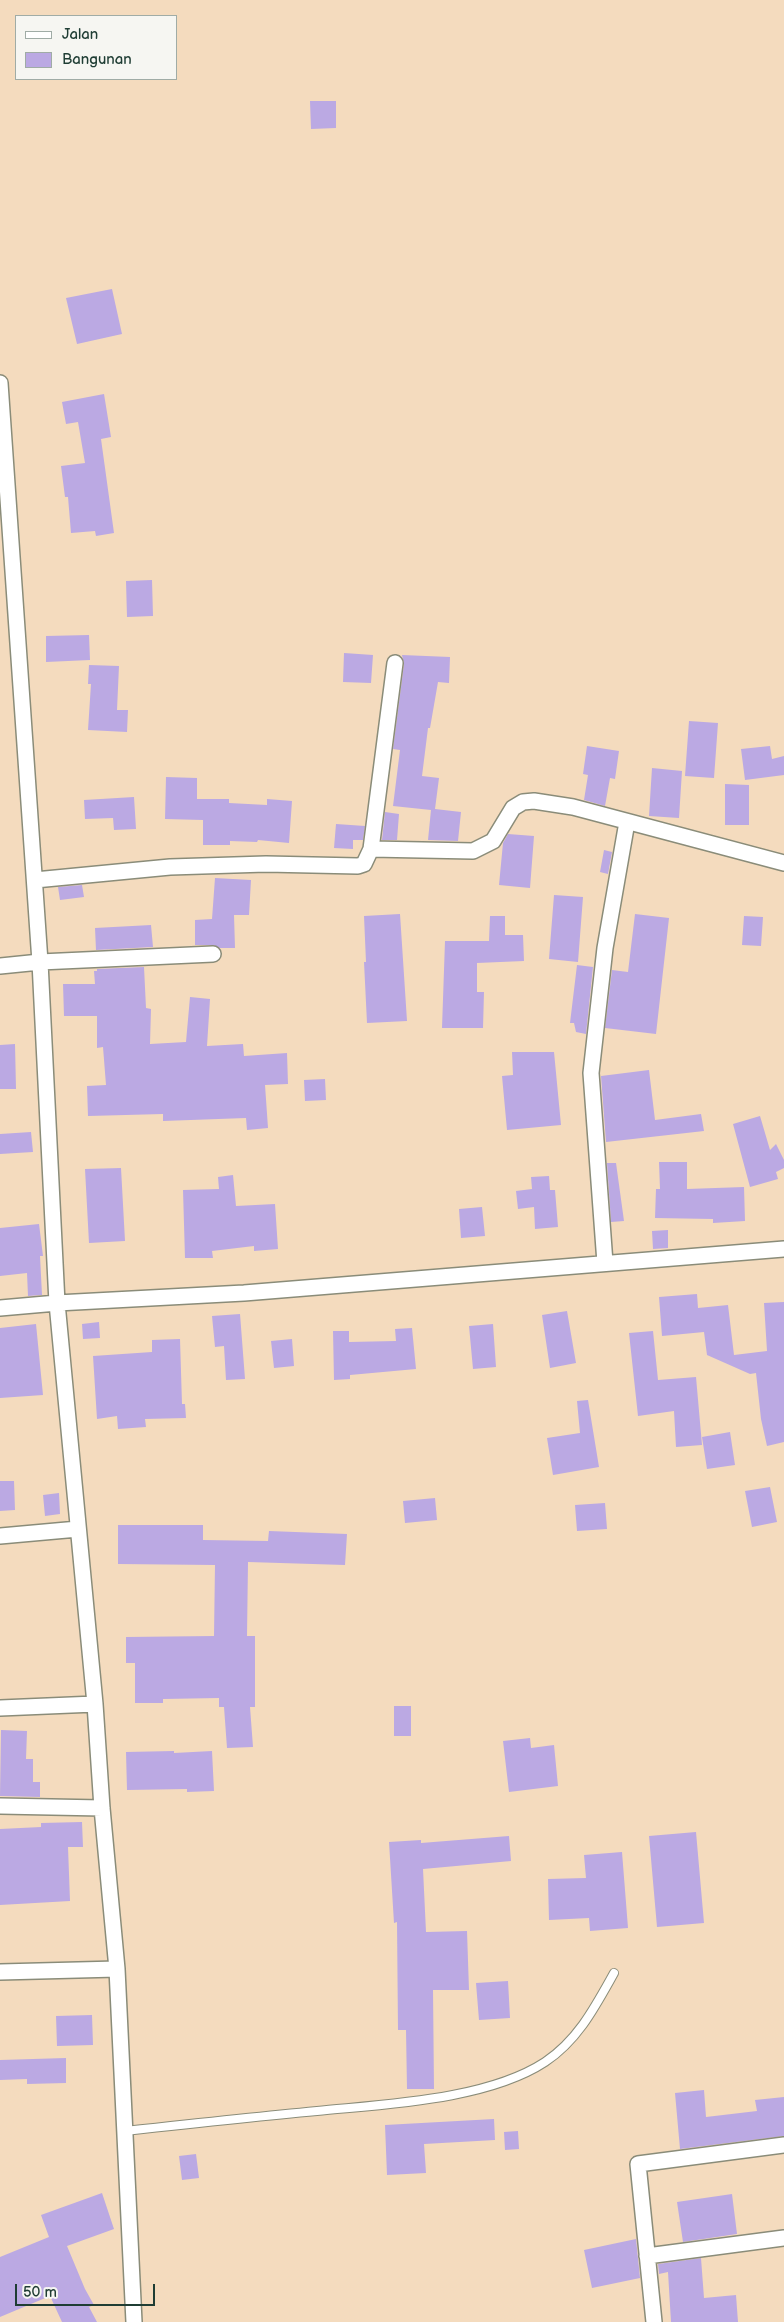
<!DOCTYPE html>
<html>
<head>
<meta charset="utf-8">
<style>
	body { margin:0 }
	#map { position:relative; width:784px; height:2322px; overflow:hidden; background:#f4dbbe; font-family:"Balsamiq Sans",sans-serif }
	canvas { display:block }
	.legend { position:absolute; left:15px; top:15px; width:162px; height:65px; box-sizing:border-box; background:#f6f6f2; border:1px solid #a0aca6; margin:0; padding:6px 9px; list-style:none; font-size:15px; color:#1f3d34 }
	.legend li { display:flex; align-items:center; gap:10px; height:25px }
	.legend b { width:25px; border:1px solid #a0aca6 }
	.scale { position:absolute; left:15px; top:2284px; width:140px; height:22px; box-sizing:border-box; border:2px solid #1f3d34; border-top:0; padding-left:6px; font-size:15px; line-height:18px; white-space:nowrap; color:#1f3d34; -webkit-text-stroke:4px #f6f6f2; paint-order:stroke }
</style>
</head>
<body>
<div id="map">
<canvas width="784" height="2322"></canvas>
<ul class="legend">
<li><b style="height:6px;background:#fff"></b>Jalan</li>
<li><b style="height:14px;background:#bba9e3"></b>Bangunan</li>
</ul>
<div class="scale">50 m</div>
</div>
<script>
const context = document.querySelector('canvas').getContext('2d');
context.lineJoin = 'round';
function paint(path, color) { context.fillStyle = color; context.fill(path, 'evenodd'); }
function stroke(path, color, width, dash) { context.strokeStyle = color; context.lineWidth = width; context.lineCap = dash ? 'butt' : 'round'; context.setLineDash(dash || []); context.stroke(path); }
const building = new Path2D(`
	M310,101h26v27l-25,1z
	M112,289l10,45 -45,10 -11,-46z
	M104,394l7,43 -10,2 13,94 -18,3 -1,-5 -24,2 -3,-36h-3l-4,-31 24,-3 -7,-41 -12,2 -4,-22z
	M152,580l1,36 -26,1 -1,-36z
	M89,635l1,25 -44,2v-26z
	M344,653l29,2 -2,28 -28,-1z
	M402,655l48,2 -1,26 -11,-1 -8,46h-2l-6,48 17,2 -4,31 26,3 -3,29 -30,-1 3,-30 -38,-4 7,-56 -7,-1 11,-85z
	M89,665l30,1 -2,44h11l-1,22 -39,-2 3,-46h-3z
	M689,721l29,2 -4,55 -29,-2z
	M587,746l32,5 -4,28 -5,-1 -5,28 -21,-6 4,-25 -5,-1z
	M770,746l2,13 12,-3v19l-39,5 -4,-31z
	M652,768l30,3 -3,47 -30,-2z
	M166,777l31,1v21h32v4l38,2v-6l25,2 -3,42 -31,-3 -1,2 -27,-1v4h-27v-25l-38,-1z
	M725,784l24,1v40h-24z
	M134,797l2,32 -22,1 -1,-12 -28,1 -1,-19z
	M385,812l14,2 -2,26h-15z
	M336,824l29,2 -2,14h-10v9l-19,-1z
	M508,834l26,2 -4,52 -31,-3 4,-42z
	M604,850l8,2 -4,22 -8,-2z
	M215,878l36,2 -2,35h-15l1,33h-15l-7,-3h-18v-25l17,-1z
	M82,885l2,12 -24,3 -2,-13z
	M554,895l29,2 -5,65 -29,-3z
	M400,914l7,107 -40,2 -3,-61h2l-2,-46z
	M635,914l34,4 -13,116 -51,-6 7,-58 16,2z
	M490,916h15v19h18l1,26 -47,2v29h7l-1,36h-41l3,-87h44z
	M744,916l19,1 -2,29 -19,-1z
	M151,925l2,22 -57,3 -1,-22z
	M577,965l16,2 -7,67 -10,-2 -2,-9h-4z
	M144,967l2,41 5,1 -1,35 36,-2 4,-45 20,2 -3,47 36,-2 1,12 43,-3 1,31 -23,1 3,43 -21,2 -1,-12 -83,3v-7l-75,2 -1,-30 19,-1 -3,-38 -6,1v-32h-33l-1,-32h32l-1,-13h3v-2z
	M15,1044l1,45h-16v-44z
	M512,1052h42l7,73 -54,5 -5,-54 11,-1z
	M649,1070l6,50 46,-6 3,17 -98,11 -5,-66z
	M325,1079l1,21 -21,1 -1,-21z
	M760,1116l10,34 6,-6 8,16v8l-8,4 2,7 -28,8 -17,-63z
	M31,1132l2,20 -33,2v-20z
	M659,1162h28v27l57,-2 1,34 -32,2v-4l-58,-1 1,-29h4z
	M607,1163h9l8,58 -13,1z
	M121,1168l4,73 -36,2 -4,-74z
	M233,1175l3,31 39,-2 3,45 -24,2v-5l-42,5 1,7h-28l-2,-68 36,-1 -1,-12z
	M549,1176l1,14h5l3,37 -23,2 -1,-22 -16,2 -2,-18 16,-2 -1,-12z
	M482,1207l3,29 -24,2 -2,-29z
	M39,1224l4,32h-3l2,39 -14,1 -1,-23 -27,3v-48z
	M668,1230v18l-15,1 -1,-18z
	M697,1294l1,14 30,-3 6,50 33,-4 -3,-48 20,-1v140l-17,4 -6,-27 -5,-46 -6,1 -43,-19 -3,-23 -42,4 -3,-39z
	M567,1311l9,52 -26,5 -8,-53z
	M240,1314l5,65 -19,1 -2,-34 -9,1 -3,-31z
	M99,1322l1,16 -17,1 -1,-15z
	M36,1324l7,71 -43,3v-70z
	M493,1324l3,43 -23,2 -4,-43z
	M412,1328l4,41 -66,6v4l-16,1 -1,-49h16v11l47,-1 -1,-12z
	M653,1331l5,49 38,-3 6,68 -26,2 -2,-36 -36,5 -9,-83z
	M180,1339l2,65h3l1,14 -41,1 1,8 -28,2 -1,-13 -20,3 -4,-63 59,-4v-12z
	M292,1339l2,27 -20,2 -3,-27z
	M588,1400l11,67 -46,8 -6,-37 33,-5 -3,-32z
	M730,1432l5,33 -28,4 -5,-32z
	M0,1481h14l1,29 -15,1z
	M770,1487l7,35 -25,5 -7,-36z
	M59,1493l1,21 -15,2 -2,-21z
	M435,1498l2,22 -32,3 -2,-22z
	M605,1503l2,26 -30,2 -2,-26z
	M118,1525h85v15l65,1 1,-10 78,3 -2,31 -97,-3 -1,74h8v71h-5l3,40 -26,1 -3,-41h-5v-9l-56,1v4h-28v-40h-9v-26l88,-1 1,-71 -97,-1z
	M394,1706h17v30h-17z
	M1,1730l26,1 -1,28h7v23h7v15l-40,-1z
	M530,1738l1,10 23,-3 4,41 -49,6 -6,-51z
	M174,1751v2l38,-2 2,40 -27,1v-3l-60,1 -1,-38z
	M82,1822l1,25h-15l2,54 -70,4v-76l41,-2v-4z
	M696,1832l8,91 -47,4 -8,-91z
	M509,1836l2,25 -88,8 3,63 41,-1 2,59h-36l1,99h-27l-1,-59h-8l-1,-108 -3,1 -5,-81 32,-2v3z
	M622,1852l6,76 -38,3 -1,-13 -40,2 -1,-41 38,-1 -2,-23z
	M508,1981l2,37 -31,2 -3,-37z
	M92,2015l1,30 -36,1 -1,-30z
	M66,2058v25l-39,1v-5l-27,1v-20z
	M704,2090l2,27 51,-6 -2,-11 29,-3v39l-104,13 -5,-56z
	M494,2119l1,21 -71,4 2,29 -39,2 -2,-50z
	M518,2131l1,18 -14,1 -1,-18z
	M196,2154l3,24 -17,2 -3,-24z
	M102,2193l12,36 -47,17 18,43 9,16 -5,2 8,15h-35l-12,-26 -50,21v-60l49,-20 -8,-22z
	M732,2194l5,40 -54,8 -6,-40z
	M636,2239l4,39 -48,10 -8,-38z
	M701,2258l3,40 32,-3 2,27h-67l-3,-50 -9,2 -1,-10z`);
const service = new Path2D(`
	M125,2131c64,-7 128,-14 192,-20 69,-7 170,-11 228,-49 33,-22 50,-55 69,-89`);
const minor = new Path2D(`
	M0,383l40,579 17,341 38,401 7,104 15,161 17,353
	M371,849l102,2 20,-10 20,-33 10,-6 11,-1 39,6 211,56
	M35,880l135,-13 96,-3 92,2 6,-2 7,-15 24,-186
	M0,966l40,-4 173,-8
	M605,1263l-14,-190 14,-125 22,-126
	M0,1308l57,-5 187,-10 540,-44
	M0,1536l78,-7
	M0,1708l95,-4
	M0,1806l102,2
	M0,1972l117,-3
	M647,2256l137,-18
	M654,2322l-16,-158 146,-19`);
paint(building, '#bba9e3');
stroke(service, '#8a8c79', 10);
stroke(minor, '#8a8c79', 18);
stroke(service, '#fff', 8);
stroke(minor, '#fff', 15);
</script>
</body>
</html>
